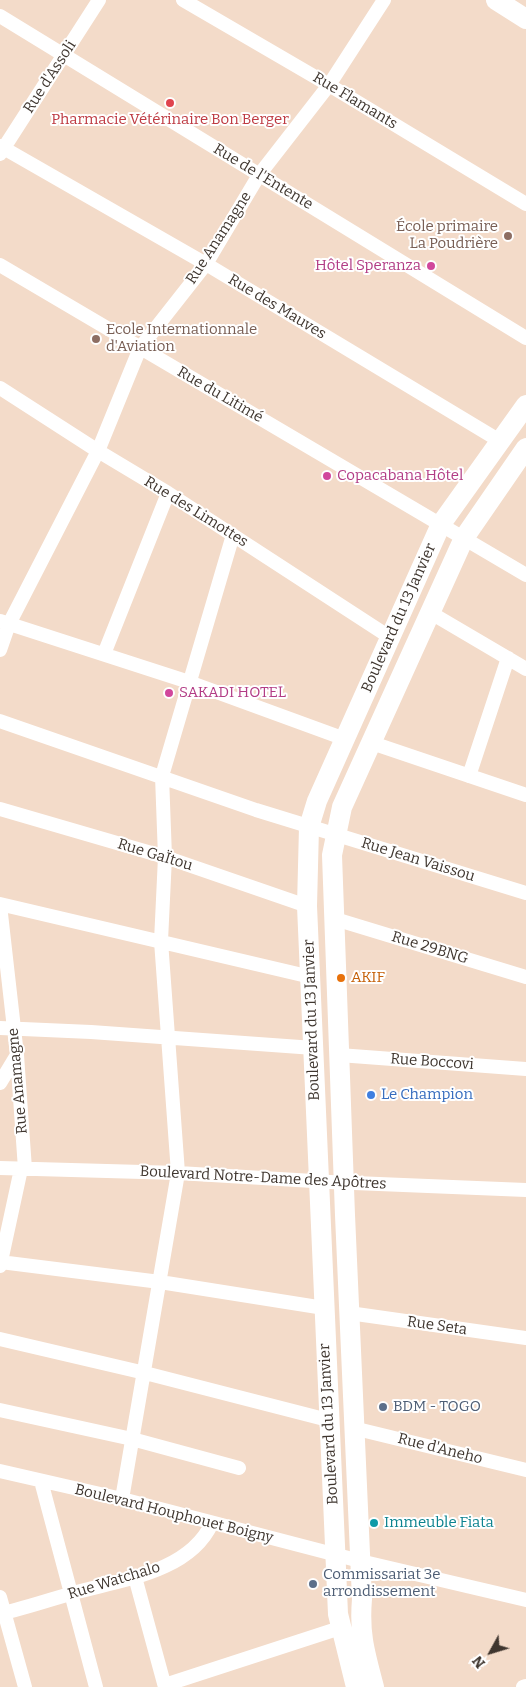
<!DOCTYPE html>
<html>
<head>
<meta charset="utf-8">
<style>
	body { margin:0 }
	#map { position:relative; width:526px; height:1687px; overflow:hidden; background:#f3dbc9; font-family:Bitter,serif }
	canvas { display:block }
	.north { position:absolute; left:466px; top:1627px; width:50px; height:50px; -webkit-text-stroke:4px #fff; paint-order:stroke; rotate:231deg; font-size:14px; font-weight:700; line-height:20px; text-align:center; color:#3f362f }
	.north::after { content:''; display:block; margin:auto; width:18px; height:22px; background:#3f362f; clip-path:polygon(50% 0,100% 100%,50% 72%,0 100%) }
</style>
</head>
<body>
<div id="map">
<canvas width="526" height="1687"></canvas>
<div class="north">N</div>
</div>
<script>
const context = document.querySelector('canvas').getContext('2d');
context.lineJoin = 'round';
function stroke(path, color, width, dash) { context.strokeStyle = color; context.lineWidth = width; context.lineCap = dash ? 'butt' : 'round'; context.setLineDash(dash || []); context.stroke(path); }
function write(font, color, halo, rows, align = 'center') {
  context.font = font + ' Bitter,serif'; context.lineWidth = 4; context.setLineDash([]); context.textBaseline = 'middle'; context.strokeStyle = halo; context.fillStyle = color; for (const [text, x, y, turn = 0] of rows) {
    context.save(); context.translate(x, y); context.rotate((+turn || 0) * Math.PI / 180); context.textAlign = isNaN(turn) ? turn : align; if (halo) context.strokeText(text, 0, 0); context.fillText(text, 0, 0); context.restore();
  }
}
const minor = new Path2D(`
	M183,0l146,85 197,119
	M0,16l526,322
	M0,146l206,118 294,177
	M0,154l99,-154
	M0,265l526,310
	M0,388l98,63 70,42 223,145
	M431,613l95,56
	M0,621l189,61 156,57
	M0,650l9,-26 89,-173 42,-103 66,-84 53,-89 70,-90 55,-85
	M104,654l64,-161
	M0,721l256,89 270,83
	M372,743l154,52
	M469,776l39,-118
	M0,809l165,48 142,49
	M0,904l311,73
	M0,905l17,150 8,114
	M335,919l191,58
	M0,1028l91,4 223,16
	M339,1055l187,14
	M0,1083l17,-28
	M0,1168l178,5 152,9 196,8
	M0,1262l160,20 164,26
	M0,1266l21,-97
	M349,1313l177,25
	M0,1339l145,34 183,47
	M0,1410l132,29 107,29
	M353,1428l173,42
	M0,1471l122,28 238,62 166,39
	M41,1481l55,206
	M122,1499l56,-326 -17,-232 4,-84 -3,-81 71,-241
	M135,1577l30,110
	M0,1597l25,90
	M0,1614c25,-6 49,-14 73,-21 47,-13 116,-20 139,-70
	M165,1685l175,-57
	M523,1687l3,-1`);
const highway = new Path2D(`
	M496,0l30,19
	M356,1687l-18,-73 -31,-708 2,-79 8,-26 124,-277 85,-119
	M374,1687c-9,-34 -15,-53 -12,-88l-17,-384 -13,-360 10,-48 122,-269 62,-90`);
const markers = [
	[170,103,5,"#e0444e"],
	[508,236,5,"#8d6e63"],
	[431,266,5,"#d1479c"],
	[96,339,5,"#8d6e63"],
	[327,476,5,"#d1479c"],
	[169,693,5,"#d1479c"],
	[341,978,5,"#e8710a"],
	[371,1095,5,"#3f7fe0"],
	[383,1407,5,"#5c6f8a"],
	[374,1523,5,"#0f9aa8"],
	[313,1584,5,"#5c6f8a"]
];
const streetNames = [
	["Rue d'Assoli",50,77,-57],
	["Rue Flamants",355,101,31],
	["Rue de l'Entente",263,177,31],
	["Rue Anamagne",219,238,-57],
	["Rue des Mauves",277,307,31],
	["Rue du Litimé",220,395,30],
	["Rue des Limottes",196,512,32],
	["Boulevard du 13 Janvier",399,618,-66],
	["Rue GaÏtou",155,855,17],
	["Rue Jean Vaissou",418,860,17],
	["Rue 29BNG",430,948,17],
	["Boulevard du 13 Janvier",312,1020,-92],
	["Rue Boccovi",432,1062,4],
	["Rue Anamagne",18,1081,-95],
	["Boulevard Notre-Dame des Apôtres",263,1178,3],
	["Rue Seta",437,1326,8],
	["Boulevard du 13 Janvier",329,1424,-93],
	["Rue d'Aneho",440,1449,14],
	["Boulevard Houphouet Boigny",174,1514,14],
	["Rue Watchalo",114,1581,-17]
];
const healthNames = [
	["Pharmacie Vétérinaire Bon Berger",170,120]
];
const educationNames = [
	["École primaire",498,227],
	["La Poudrière",498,244],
	["Ecole Internationnale",106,330,"left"],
	["d'Aviation",106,347,"left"]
];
const hotelNames = [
	["Hôtel Speranza",421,266,"right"],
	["Copacabana Hôtel",337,476],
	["SAKADI HOTEL",179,693]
];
const foodNames = [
	["AKIF",351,978]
];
const shopNames = [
	["Le Champion",381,1095]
];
const serviceNames = [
	["BDM - TOGO",393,1407],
	["Commissariat 3e",323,1575],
	["arrondissement",323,1592]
];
const cultureNames = [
	["Immeuble Fiata",384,1523]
];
stroke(minor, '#fff', 14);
stroke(highway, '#fff', 20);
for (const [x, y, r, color] of markers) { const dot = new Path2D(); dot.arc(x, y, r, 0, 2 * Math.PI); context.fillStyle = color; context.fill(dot); stroke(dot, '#fff', 2); }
write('15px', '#3f362f', '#fff', streetNames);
write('15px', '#be3a42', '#fff', healthNames);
write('15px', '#785e54', '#fff', educationNames, 'right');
write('15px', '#b23c85', '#fff', hotelNames, 'left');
write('15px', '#c56008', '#fff', foodNames, 'left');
write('15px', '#366cbe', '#fff', shopNames, 'left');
write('15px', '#4e5e75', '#fff', serviceNames, 'left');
write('15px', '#0d838f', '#fff', cultureNames, 'left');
</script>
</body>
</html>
